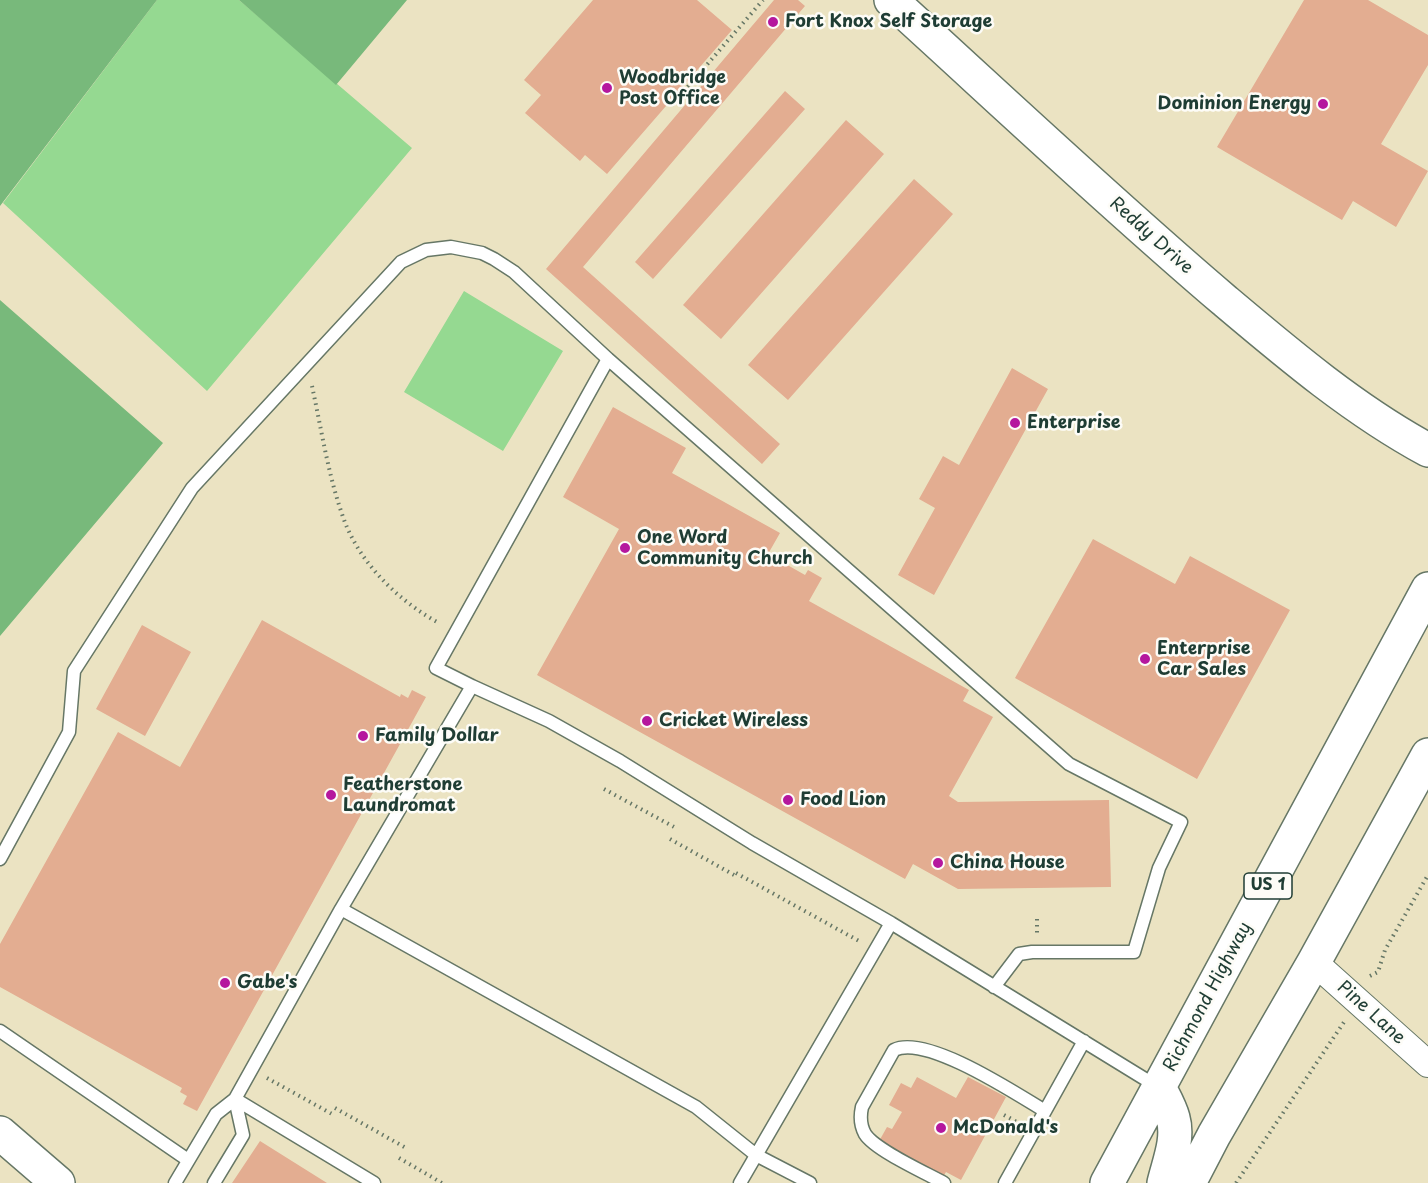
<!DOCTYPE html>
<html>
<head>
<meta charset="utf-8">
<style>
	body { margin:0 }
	canvas { display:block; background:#ebe3c2 }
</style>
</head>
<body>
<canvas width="1428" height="1183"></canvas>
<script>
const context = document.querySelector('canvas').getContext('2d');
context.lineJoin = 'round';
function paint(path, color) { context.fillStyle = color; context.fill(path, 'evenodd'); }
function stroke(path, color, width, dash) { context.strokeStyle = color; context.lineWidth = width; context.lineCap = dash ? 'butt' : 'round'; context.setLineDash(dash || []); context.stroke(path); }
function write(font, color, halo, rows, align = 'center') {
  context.font = font + ' "Playpen Sans",sans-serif'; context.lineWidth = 5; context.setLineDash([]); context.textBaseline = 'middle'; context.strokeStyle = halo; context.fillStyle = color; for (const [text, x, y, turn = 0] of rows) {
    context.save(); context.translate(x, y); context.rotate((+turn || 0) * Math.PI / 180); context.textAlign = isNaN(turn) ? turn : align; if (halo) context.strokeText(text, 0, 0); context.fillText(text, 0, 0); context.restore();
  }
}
const green = new Path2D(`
	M157,0h82l173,148 -205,243 -204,-188z
	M464,291l99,60 -60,100 -99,-59z`);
const forest = new Path2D(`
	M0,0h157l-157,206z
	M239,0h168l-71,85z
	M0,300l163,143 -163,193z`);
const building = new Path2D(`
	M593,0h104l35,30 -125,144 -22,-19 -5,6 -55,-48 16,-18 -17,-15z
	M774,0h24l7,6 -222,261 197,177 -18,20 -216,-195z
	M1304,0h64l60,35v30l-47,79 47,27 -32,56 -43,-26 -11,19 -125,-73z
	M785,91l20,18 -152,170 -18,-17z
	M846,120l38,34 -163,185 -38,-34z
	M914,179l39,35 -165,186 -40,-35z
	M1012,368l36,21 -114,206 -36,-20 37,-67 -16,-9 24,-43 16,9z
	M613,407l73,41 -14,25 108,60 -12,21 37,21 3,-5 14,8 -13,23 160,89 -6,11 30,16 -44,79 9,6 151,-2 2,87 -153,2 -45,-25 -8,15 -368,-204 82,-146 -56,-32z
	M1093,539l82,45 15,-28 100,54 -93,169 -182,-101z
	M262,620l138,77 1,-3 7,4 4,-8 14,7 -229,414 -14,-7 4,-8 -7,-4 2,-4 -182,-101v-43l118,-212 62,35z
	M142,625l49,27 -46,84 -49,-27z
	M917,1077l39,21 12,-21 38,20 -45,83 -15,-8 -3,5 -65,-34 9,-16 5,2 10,-17 -13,-7 12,-22 10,5z
	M260,1141l67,42h-95z`);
const path = new Path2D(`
	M672,105l91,-105
	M312,386c10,46 17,95 34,139 17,41 54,77 93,98
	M604,789l72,39
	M670,839l64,36
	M736,873l123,68
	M1037,919v14
	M1370,976l8,-4 7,-22 43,-75
	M267,1078l65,36
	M335,1108l71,40
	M1004,1115l13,7
	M399,1158l43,25
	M1236,1183l108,-161`);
const lane = new Path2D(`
	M472,686l-36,-18 172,-309
	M0,859l69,-127 5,-61 118,-183 209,-226 25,-12 25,-3 31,6 12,6 20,13 94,87 461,405 112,58 -22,46 -25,84h-102l-13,2 -25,33
	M341,909l355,198 60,48 54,28
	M0,1031l188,129
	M235,1099l139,84
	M175,1183l41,-69 19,-15 106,-190 131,-223 77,35 71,40 132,82 139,80 267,164
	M214,1183l29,-48 -8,-36
	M740,1183l151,-260
	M944,1183c-18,-10 -69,-33 -79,-49 -5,-9 -5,-18 -3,-27l32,-57c32,-16 121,43 151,61
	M1005,1183l79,-142`);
const street = new Path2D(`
	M1314,962l114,102`);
const secondary = new Path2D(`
	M891,0c110,100 219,203 333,300 64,54 130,110 204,150
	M0,1133l58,50`);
const primary = new Path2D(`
	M1159,1087c5,10 11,20 14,31 6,21 -4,44 -9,65
	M1107,1183l321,-594
	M1189,1183l25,-48 100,-173 114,-207`);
const markers = [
	[773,22,6,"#b5179e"],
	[607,88,6,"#b5179e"],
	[1323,104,6,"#b5179e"],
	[1015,423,6,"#b5179e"],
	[625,548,6,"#b5179e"],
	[1145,659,6,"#b5179e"],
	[647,721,6,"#b5179e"],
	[363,736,6,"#b5179e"],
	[331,795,6,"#b5179e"],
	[788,800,6,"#b5179e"],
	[938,863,6,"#b5179e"],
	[225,983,6,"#b5179e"],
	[941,1128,6,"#b5179e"]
];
const shields = [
	[1268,886,48]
];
const shieldNames = [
	["US 1",1268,886]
];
const poiNames = [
	["Fort Knox Self Storage",785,22],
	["Woodbridge",619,78],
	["Post Office",619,99],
	["Dominion Energy",1311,104,"right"],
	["Enterprise",1027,423],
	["One Word",637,538],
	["Community Church",637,559],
	["Enterprise",1157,649],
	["Car Sales",1157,670],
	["Cricket Wireless",659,721],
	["Family Dollar",375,736],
	["Featherstone",343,785],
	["Laundromat",343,806],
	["Food Lion",800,800],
	["China House",950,863],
	["Gabe's",237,983],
	["McDonald's",953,1128]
];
const streetNames = [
	["Reddy Drive",1151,236,42],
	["Richmond Highway",1208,997,-62],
	["Pine Lane",1371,1013,42]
];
paint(green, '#95d991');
paint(forest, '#78b97b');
paint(building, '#e3ad91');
stroke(lane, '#676', 15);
stroke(street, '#676', 28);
stroke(secondary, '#676', 36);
stroke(primary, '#676', 36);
stroke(path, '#676', 4, [1.5, 4.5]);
stroke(lane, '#fff', 12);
stroke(street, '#fff', 26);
stroke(secondary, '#fff', 33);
stroke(primary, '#fff', 33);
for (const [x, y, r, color] of markers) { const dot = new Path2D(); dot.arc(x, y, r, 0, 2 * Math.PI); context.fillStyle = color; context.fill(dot); stroke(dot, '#fdfcf7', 2); }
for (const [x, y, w] of shields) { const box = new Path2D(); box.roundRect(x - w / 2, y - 13, w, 26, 4.5); context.fillStyle = '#fdfcf7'; context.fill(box); stroke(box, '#1f3d34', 1.5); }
write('bold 16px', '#1f3d34', null, shieldNames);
write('bold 18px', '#1f3d34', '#fdfcf7', poiNames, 'left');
write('18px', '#1f3d34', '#fdfcf7', streetNames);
</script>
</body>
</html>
